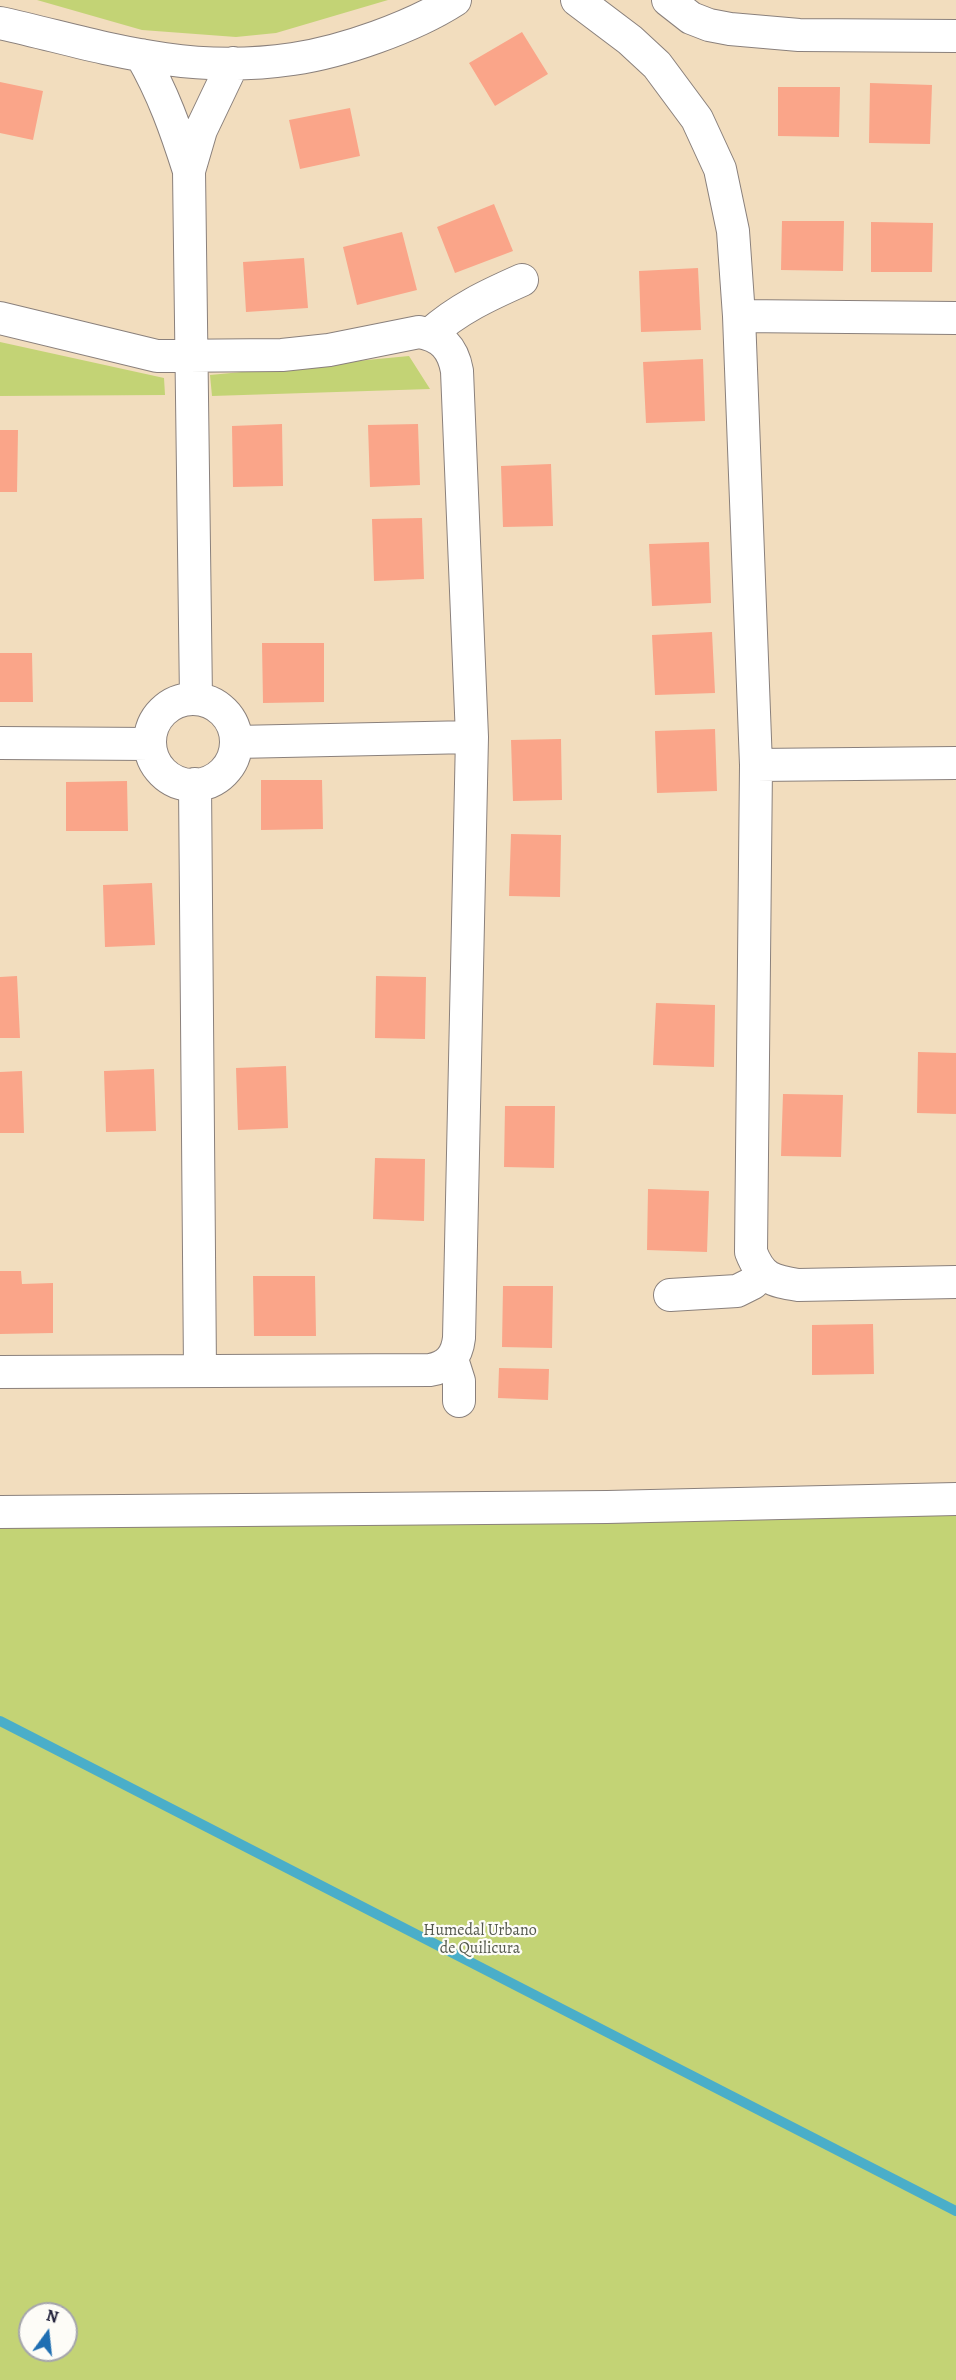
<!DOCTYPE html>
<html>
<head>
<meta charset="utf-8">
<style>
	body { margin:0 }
	#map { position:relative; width:956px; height:2380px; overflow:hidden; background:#f2ddbe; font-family:Alegreya,serif }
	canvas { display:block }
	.north { position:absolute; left:18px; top:2302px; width:60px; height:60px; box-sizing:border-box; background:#fdfcf7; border:2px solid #a5a5ac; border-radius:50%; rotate:15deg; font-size:16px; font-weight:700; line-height:24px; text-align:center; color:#22223b }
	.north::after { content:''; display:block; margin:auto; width:21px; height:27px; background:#1f6fb2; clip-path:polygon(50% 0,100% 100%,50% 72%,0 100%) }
</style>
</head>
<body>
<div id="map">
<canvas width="956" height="2380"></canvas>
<div class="north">N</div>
</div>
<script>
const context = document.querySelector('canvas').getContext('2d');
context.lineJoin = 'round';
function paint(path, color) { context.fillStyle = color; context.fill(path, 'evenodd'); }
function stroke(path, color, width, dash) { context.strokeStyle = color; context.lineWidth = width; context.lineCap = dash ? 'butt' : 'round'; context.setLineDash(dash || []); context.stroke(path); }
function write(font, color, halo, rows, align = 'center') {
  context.font = font + ' Alegreya,serif'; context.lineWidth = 4.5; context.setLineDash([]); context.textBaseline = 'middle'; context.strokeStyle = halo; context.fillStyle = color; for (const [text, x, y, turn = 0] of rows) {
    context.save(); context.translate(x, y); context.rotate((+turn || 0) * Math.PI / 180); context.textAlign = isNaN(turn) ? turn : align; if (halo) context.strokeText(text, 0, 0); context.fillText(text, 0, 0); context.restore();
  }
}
const green = new Path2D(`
	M37,0h351l-112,33 -40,4 -94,-7z
	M0,342l164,36 1,17 -165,1z
	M409,356l21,33 -218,7 -2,-21z
	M956,1496v884h-956v-877zM30,2314h36v36h-36z`);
const stream = new Path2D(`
	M0,1721l956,490`);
const building = new Path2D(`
	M522,32l26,42 -53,32 -26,-43z
	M0,82l43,9 -10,49 -33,-7z
	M870,83l62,2 -2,59 -61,-1z
	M778,87h62l-1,50 -61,-1z
	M350,108l10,48 -60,13 -11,-49z
	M494,204l19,47 -58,22 -18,-46z
	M782,221h62l-1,50 -62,-1z
	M871,222l62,1 -1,49h-61z
	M402,232l15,58 -60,15 -14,-58z
	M304,258l4,50 -62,4 -3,-50z
	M698,268l3,62 -60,2 -2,-61z
	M703,359l2,62 -59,2 -3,-61z
	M282,424l1,62 -50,1 -1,-61z
	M418,424l2,61 -50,2 -2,-62z
	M0,430h18l-1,62h-17z
	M551,464l2,62 -50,1 -2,-61z
	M422,518l2,61 -50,2 -2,-62z
	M709,542l2,61 -59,3 -3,-62z
	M712,632l3,61 -60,2 -3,-60z
	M262,643h62v59l-61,1z
	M0,653h32l1,49h-33z
	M715,729l2,62 -60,2 -2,-62z
	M561,739l1,61 -49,1 -2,-61z
	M261,780h61l1,49 -62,1z
	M127,781l1,50h-62v-49z
	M511,834l50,1 -1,62 -51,-1z
	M152,883l3,62 -50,2 -2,-62z
	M17,976l3,62h-20v-61z
	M376,976l50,1 -1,62 -50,-1z
	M656,1003l59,2 -1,62 -61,-2z
	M918,1052l38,1v61l-39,-1z
	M286,1066l2,62 -50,2 -2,-62z
	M154,1069l2,62 -50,1 -2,-61z
	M22,1071l2,62h-24v-61z
	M783,1094l60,1 -2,62 -60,-1z
	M505,1106h50l-1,62 -50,-1z
	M375,1158l50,1 -1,62 -51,-2z
	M648,1189l61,2 -2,61 -60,-2z
	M0,1271h21l1,13 31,-1v50l-53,1z
	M253,1276h62l1,60h-62z
	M503,1286h50l-1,62 -50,-1z
	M873,1324l1,50 -62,1v-50z
	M499,1368l50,1 -1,31 -50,-2z`);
const street = new Path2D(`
	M577,0l53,40 27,25 40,54 23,50 13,62 6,85 17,449 -5,487c10,26 21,29 47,33l158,-3
	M668,0l23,18 18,7 21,4 69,6 157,1
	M0,23c55,12 110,29 165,36 41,6 87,6 128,0 49,-7 120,-32 162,-59
	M141,55c22,38 35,75 48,116l7,528
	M189,171l12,-41 32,-67
	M739,316l217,2
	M0,318l157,38 125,-1 47,-5 90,-18c23,4 34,16 38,39l15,366 -13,601c-2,18 -11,29 -29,32l-430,2
	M430,334c28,-25 58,-39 92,-54
	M150 742a43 43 0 1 1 86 0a43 43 0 1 1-86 0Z
	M236,742l236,-5
	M0,743l150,1
	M756,765l200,-2
	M195,784l5,587
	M670,1295l67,-4 16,-8 8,-10
	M452,1359l7,22v20
	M0,1512l607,-5 349,-8`);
const parkNames = [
	["Humedal Urbano",480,1931],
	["de Quilicura",480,1949]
];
paint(green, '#c3d375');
stroke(stream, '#4aaec9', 10);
paint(building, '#faa589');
stroke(street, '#8a807c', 34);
stroke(street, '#fff', 32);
write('16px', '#52574c', '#fdfcf7', parkNames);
</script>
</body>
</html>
